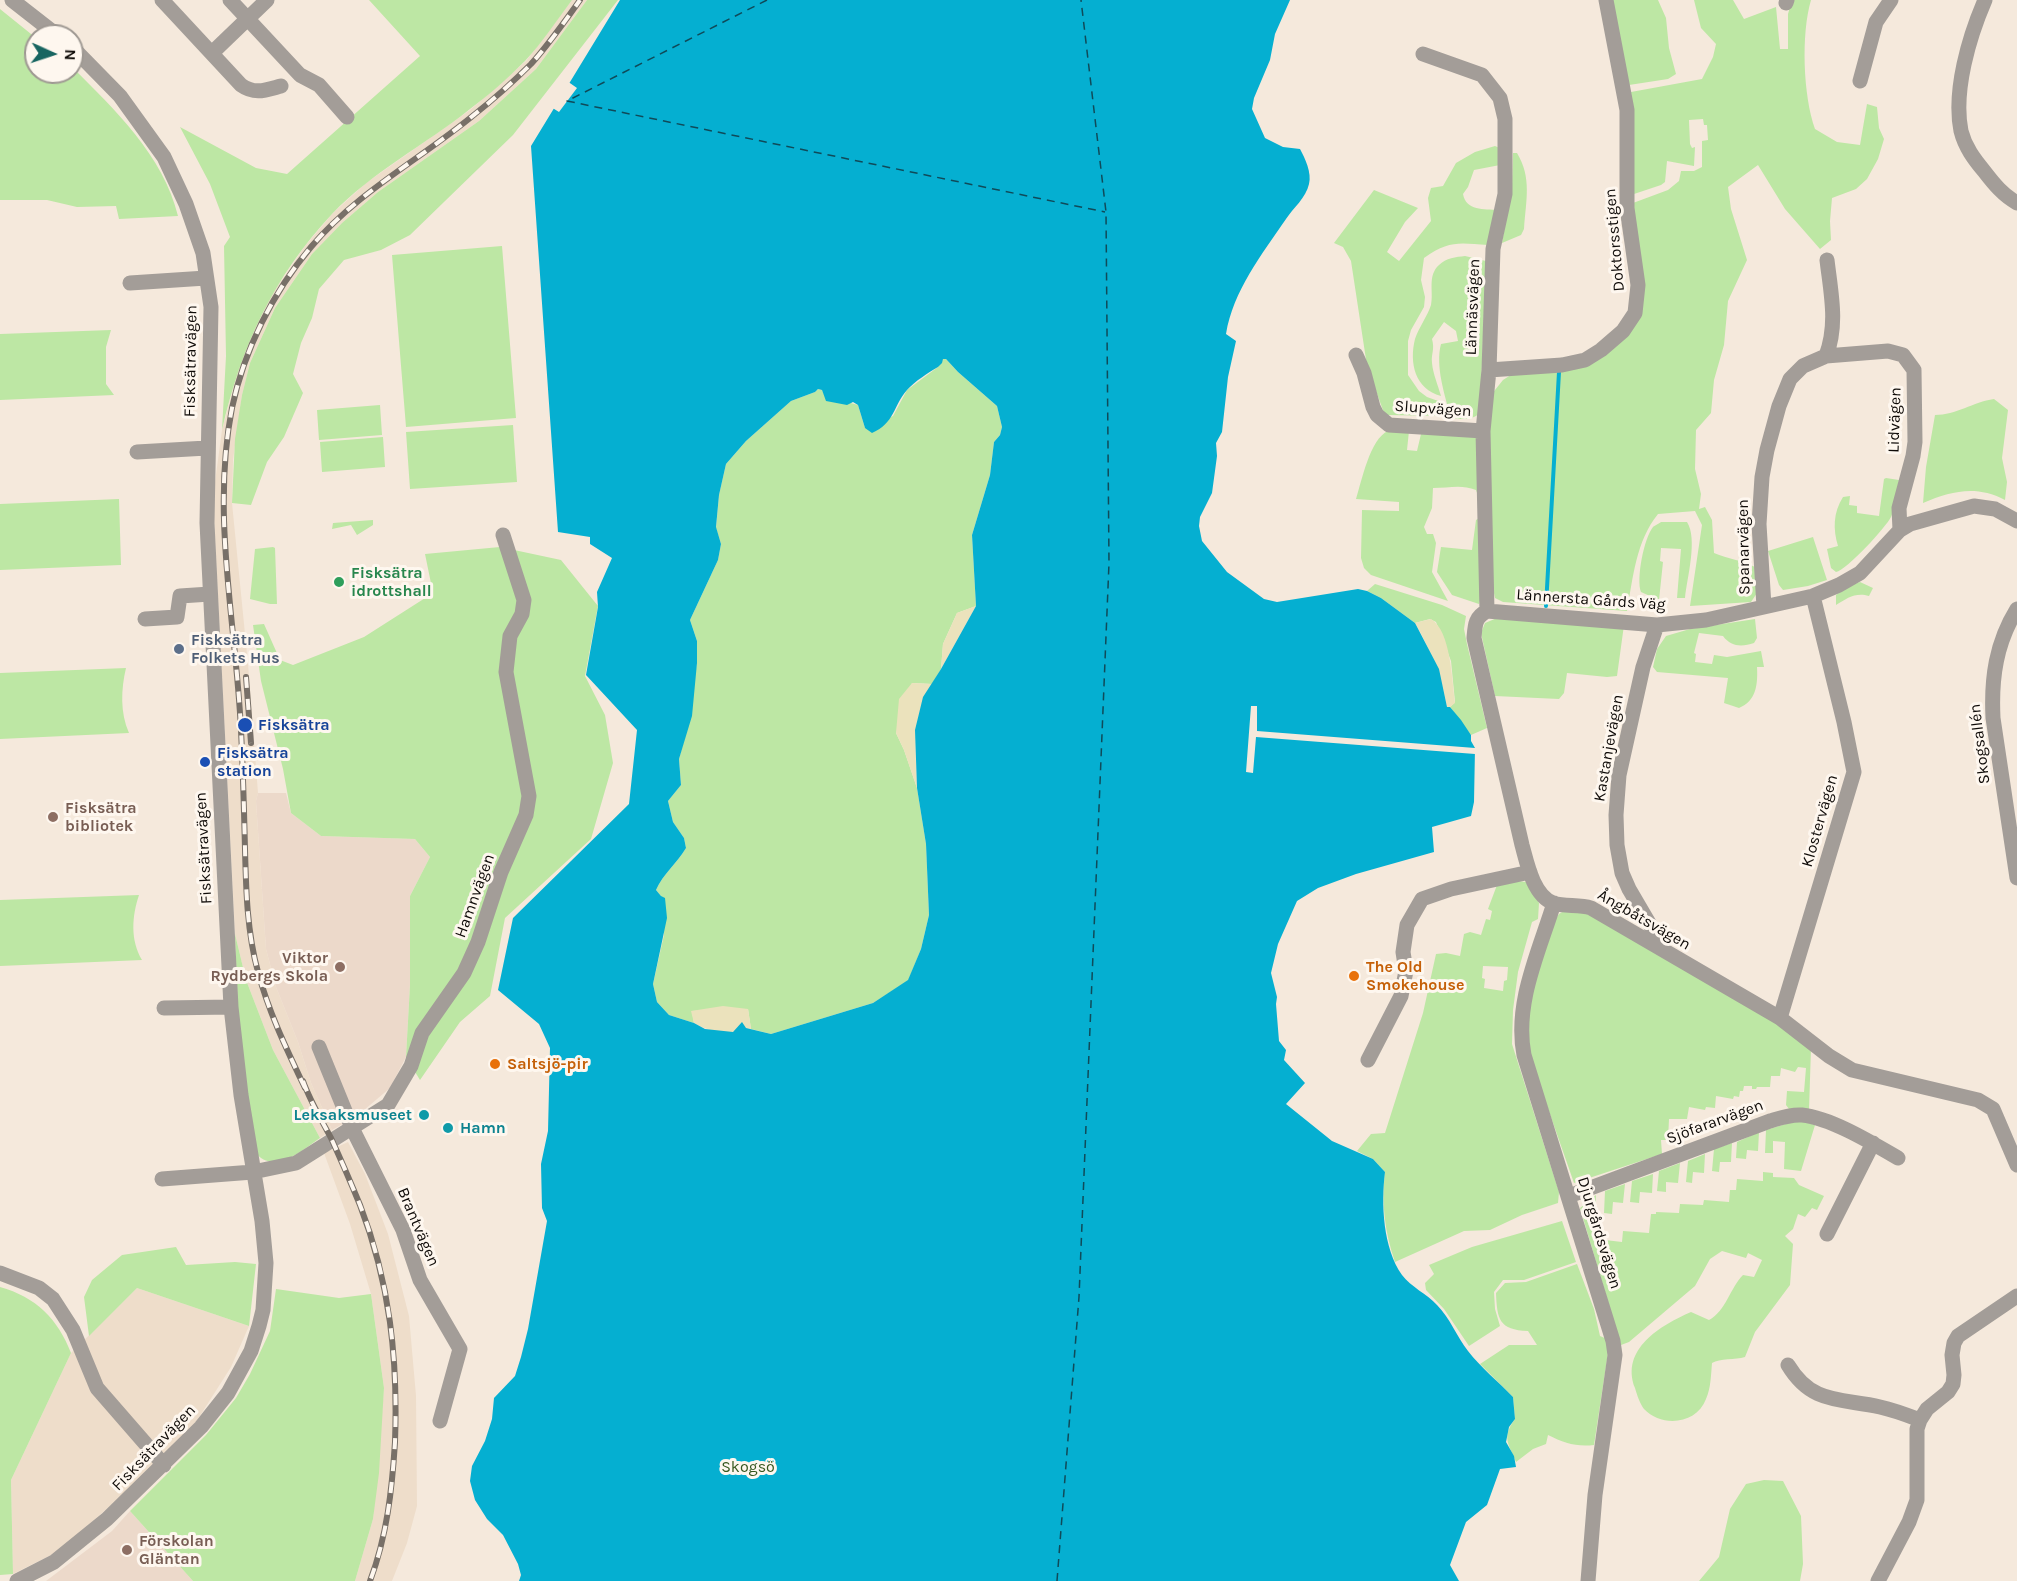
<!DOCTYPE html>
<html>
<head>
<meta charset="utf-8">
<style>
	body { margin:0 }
	#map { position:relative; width:2017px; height:1581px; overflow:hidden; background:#f5e9dc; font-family:Karla,sans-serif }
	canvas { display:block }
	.north { position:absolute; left:24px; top:24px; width:60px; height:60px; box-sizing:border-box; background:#fef7ef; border:2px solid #9e9892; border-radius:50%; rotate:93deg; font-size:16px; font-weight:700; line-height:24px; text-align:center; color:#0e0a07 }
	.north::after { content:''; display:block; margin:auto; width:21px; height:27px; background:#186561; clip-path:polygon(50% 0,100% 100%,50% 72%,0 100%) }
</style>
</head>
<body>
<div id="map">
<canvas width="2017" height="1581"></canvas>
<div class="north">N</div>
</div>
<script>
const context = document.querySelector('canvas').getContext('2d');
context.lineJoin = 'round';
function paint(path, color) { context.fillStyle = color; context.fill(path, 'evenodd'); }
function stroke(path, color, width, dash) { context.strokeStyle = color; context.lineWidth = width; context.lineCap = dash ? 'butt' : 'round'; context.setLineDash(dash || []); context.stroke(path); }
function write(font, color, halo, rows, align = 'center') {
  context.font = font + ' Karla,sans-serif'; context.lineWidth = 6; context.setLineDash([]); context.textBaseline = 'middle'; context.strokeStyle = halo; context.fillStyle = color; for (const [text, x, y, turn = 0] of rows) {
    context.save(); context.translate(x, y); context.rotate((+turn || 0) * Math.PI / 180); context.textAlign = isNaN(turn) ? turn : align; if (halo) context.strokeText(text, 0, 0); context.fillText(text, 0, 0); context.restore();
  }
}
const built = new Path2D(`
	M572,0h15l-51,69 -57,52 -101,71 -36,31 -30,31 -37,54 -25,55 -8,32 -9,65 -1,43 16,161 10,129 -2,8 10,148 10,38 22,55 13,41 21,47 -12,8 -47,-88 -27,-70 -11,-46 -22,-437 9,-67 19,-71 25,-56 39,-57 28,-33 33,-30 104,-73 56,-49z
	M348,1142l17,32 23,60 21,82 7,80 1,110 -10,37 -15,38h-37l18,-62 11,-131 -13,-94 -21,-70 -26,-71z
	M137,1288l112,38 -18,41 -35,55 -73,72 -62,56 -48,24 -2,-94 60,-127z`);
const education = new Path2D(`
	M258,793h28l5,20 30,23 94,3 15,18 -20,39v89l-4,72 -16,31 -33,28 -25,14 -21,-47 -13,-41 -22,-55 -10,-38 -10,-148z
	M130,1511l63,70h-147l66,-50z`);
const green = new Path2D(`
	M369,0h203c-15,20 -30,43 -47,61 -17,17 -36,34 -55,48 -45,36 -98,63 -138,105 -59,63 -91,133 -110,216l4,-74 -2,-110 6,-9 -20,-53 -30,-57 76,41 31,6 133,-118z
	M587,0h31l-105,135 -103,100 -29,15 -37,10 -25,29 -7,29 -11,25 -8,31 10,19 -19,44 -17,25 -16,43 -19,-2 3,-64 7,-44 8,-32 25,-55 37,-54 30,-31 36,-31 101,-71 57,-52z
	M1611,0h47l8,18 3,30 7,26 -8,5 -39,6z
	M1694,0h39l11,19 32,-12 4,42h8v-35l4,-14h19c-10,34 -8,95 4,129l22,13 23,3 7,-41 10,3 2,21 5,11 -6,20 -11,20 -11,10 -24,9 -2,23 1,19 -11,9 -35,-40 -27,-44 -30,22 3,22 16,51 -19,41 -4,44 -10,35 -3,33 -15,17 -1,39 6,25 -2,15 6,-2 7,13 2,33c14,6 28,7 41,14l2,26 -6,9 -61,4 12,-81 -7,-14 -37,3c-22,27 -25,64 -31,97l-124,-9 -8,-4 -4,-19 -3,-139 3,-45 12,-15 14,-9 53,-3 69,-51 -6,-114 35,-13 11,-9 2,-10h13l8,-4v-26l6,-1 -1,-15h-3l-1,-6 -14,1 1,24 2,4 3,-1 -1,19 -27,-5 -2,21 -4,3 -27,9 -3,-102 71,-13 11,-22 3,-13 -15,-16z
	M0,9l36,29v34h36v-5c43,43 91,88 106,149l-59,3 -3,-13 -39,1 -30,-7h-47z
	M1495,146l7,3 -2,16 -26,5 -6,17 -5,7c3,17 21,15 35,16l-10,35c-29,-2 -39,-5 -64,13l-3,22 4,17 -1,10 -13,23 -3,11v34l11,16 8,6 14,5 3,14 -56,-1 -4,-2 -17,-47 -16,-105 -8,-14 -9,-4 40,-53 44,18 -13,14 -18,30 12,9 32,-40 -3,-23 3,-10 12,-2 13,-23 19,-11z
	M1513,153h4c15,25 9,47 7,76l-3,6 -19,8 10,-59z
	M502,246l14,172 -110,9 -14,-172z
	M1465,256l21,5 -6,152c-9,8 -18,6 -29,5 -6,-22 -16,-52 -10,-74l17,-3 -2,-10 -12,-9 -12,17c3,11 -1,14 0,24 1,11 6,22 9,33 -26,-7 -32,-33 -26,-57 4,-12 12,-22 16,-34 3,-13 -4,-29 8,-40 7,-7 17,-8 26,-9z
	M111,330l-5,17v37l8,11 -114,5v-66z
	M943,359h3l12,13 39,34 5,21 -2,8 -6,7 -4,33 -18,60 4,71 -19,7 -14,31 -2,25 -9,15 -20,-1 -16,50 8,17 13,38 9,56 3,71 -8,34 -13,32 -35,22 -102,31 -20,-5 -3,-20 -56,2 2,12 -25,-8 -12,-13 -4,-18 11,-49 -3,-39 -5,-6c7,-16 21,-27 30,-42l-2,-10 -11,-16 -5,-21 13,-16 -2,-26 5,-19 13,-77v-22l-7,-21 28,-60 3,-16 -5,-16 3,-33 7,-31 20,-23 45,-40 24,-9 3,-3 4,1 3,6 33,9 7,23 28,-12 14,-26 31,-23z
	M1994,399l14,11 -6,48 5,24 -2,18c-29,-15 -53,-9 -82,3l3,-36 9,-52c21,0 38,-13 59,-16z
	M380,405l2,30 -63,5 -2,-30z
	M513,425l4,57 -107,7 -4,-57z
	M1388,431h21l-2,19 10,1 4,-17 57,3 1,61 -3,-8c-15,-6 -27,-2 -43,-2l-1,20 -8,19 3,7h6l3,9 -4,29 16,29 -77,-26 -7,-7 -3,-10 1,-48 37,1v-9l-43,-3c6,-19 14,-60 32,-68z
	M383,437l2,30 -63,5 -2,-30z
	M1886,478l13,2c-2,12 -3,26 -8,37 -5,10 -44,53 -55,55l-5,-4 -4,-19 11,-3c-5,-17 -5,-33 5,-49l7,-1 -1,9 8,1v7l22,3 5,-37z
	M119,499l2,66 -121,5v-66z
	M1481,517l-1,84 -1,3 -27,-9 -15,-23 4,-25 31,3 4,-30z
	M373,520v5l-16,10 -6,-10 -19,4 1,-6z
	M1661,522h26c11,17 0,56 -2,76h-8l4,-49 -20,-1 -1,13 3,1 -4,38 -18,-8c-5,-13 3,-54 12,-65 1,-1 7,-4 8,-5z
	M1813,537l14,43 -19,6 -25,4 -4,-5 -11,-34z
	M273,547l2,1 2,56h-7l-20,-5 5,-50z
	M500,547l61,13 37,46 -13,70 20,39 8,48 -22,76 -86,79 -15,78 -30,26 -40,58 -14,-23 4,-72v-89l20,-39 -15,-18 -94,-3 -30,-23 -8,-44 -22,-88 -8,-56 11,-1 16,36 13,5 71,-28 69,-44 -8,-39z
	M1860,582l13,6 -4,8c-13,-4 -22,2 -33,9v-10l12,-9z
	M1375,584l67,21 24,11 -2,13 3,15 20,84 -16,7 -21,-28 5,-5 -4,-41 -15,-39 -6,-3 -15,4 -34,-25 -14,-7z
	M1497,618l127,7 -7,51 -10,1 -40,-4 -3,20 -5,6 -64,-3 -14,-63 4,-10z
	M1755,619l2,19 -3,5c-12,4 -23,4 -31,-7l-24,-3 -5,20 2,1 -1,8 17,2 2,-9 13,2 34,-6 3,16h-7c1,18 -1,34 -18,41l-15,-5 4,-25 -71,-6 -4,-5 4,-18 9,-13 24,-7z
	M126,668c-5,21 -6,45 3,65l-129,6v-66z
	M1518,881l8,1 13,21 -1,16 -6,3 -14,50 -5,38 -1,34 47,148 -1,11 -36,12 -32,15 -26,1 -69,31c-10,-29 -14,-59 -10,-90l-12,-13 -16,-8 14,-17 14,-1 38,-120 13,-59 10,-1 14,3 4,-22 6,-2 11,3 5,-16 4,1 2,-9 -4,-2 9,-24zM1483,966l25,1 -1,13 -3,1 -1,10 -19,-3 1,-9 -3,-1z
	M139,895c-7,21 -9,45 3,65l-142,6v-66z
	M1565,910l21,2 169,95 56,41 -2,62 -20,-1 -3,-4 1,-14 17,1 2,-24 -8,-1 -3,5 -14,-4 -1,8h-9l-1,11h-13l-1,2h-4v-3h-8l-1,5h-3l-1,6 -5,-1 -1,3 -17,-3 -1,12 -9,-1 -1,3 -16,-3 -2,12h-18l-1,21h-7l1,14 -88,29 -45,-129 -3,-42 28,-91 5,-7z
	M235,934l11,46 27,70 47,88c-20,14 -47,38 -66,13l-16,-140z
	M1799,1120l16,5 -14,46 -17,-2 1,-27 -12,-1v12h-8l1,-23z
	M1759,1132l-1,19 -11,-1 -1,9 -10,-1 1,-16z
	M1732,1143l-1,19h-11l-1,10 -7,-1 2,-22z
	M1705,1154l-1,19 -11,-1 -1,11 -6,-1 2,-21z
	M1680,1163l-2,20 -12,-1v10l-9,-1 2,-20z
	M1763,1172l10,1v4l21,1 5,7 25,11 -7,14 -5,-2 -7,9 -7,-3 -5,15 -8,7 8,8 -3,41 -35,47 -10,25c-10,3 -25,1 -33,6 -1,11 -1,25 -6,36 -9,25 -44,29 -62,10 -4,-5 -7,-14 -9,-21 -15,-39 26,-63 56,-76l18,8c17,-9 21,-32 34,-45l11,2 8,-17 -14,-7 -2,5 -24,-7 -12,8 -15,27 -66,56 -8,3 -41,-137 16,-13 -2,41 11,1v3l17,2 1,-11 26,2 2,-19h5v-2l23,1 1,-9 23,1 1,-5 25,2 1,-12h6l1,-11 26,2z
	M1653,1174l-1,19 -12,-1 -1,11 -9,-1 2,-21z
	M1625,1184l-2,19 -10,-1 -1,12 -8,-1 1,-22z
	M1562,1221l14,41 -52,18h-21l-9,12 1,17 5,17 -31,20 -25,-37 -18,-19 -1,-7 9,-9 -5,-9 43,-18z
	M176,1247l10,18 49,-3 21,2 -7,62 -112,-38 -48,48 -5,-39 8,-17 30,-25z
	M1577,1264l17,45 6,27 7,3 1,14 -14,92c-18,2 -30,-2 -46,-10l-2,9 -13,5 -17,13c-7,-18 -15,-24 -1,-43l-2,-22 -33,-33 29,-19h28l-9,-14c-29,-1 -31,-12 -32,-38l9,-10 21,-1z
	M0,1287c36,10 58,32 71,66l-60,127 2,94 -13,1z
	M276,1289l63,9 32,-4 13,94 -5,85 -6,46 -18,62h-162l-63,-70 76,-76 30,-37 14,-24 20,-43z
	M1764,1480l19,1 18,35 2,48 -3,17h-101l20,-24 11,-48 16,-25z`);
const sand = new Path2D(`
	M976,606l-35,63 2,-25 14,-31z
	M1431,619c20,12 21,62 24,84l-5,4h-3c-5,-30 -17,-58 -32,-84z
	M912,683l20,1c-21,31 -16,67 -15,104l-13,-38 -8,-17 3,-34z
	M723,1006l25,3 3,20c-8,-2 -12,2 -19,3 -14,1 -26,-2 -38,-9l-3,-12z`);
const water = new Path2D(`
	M620,0h670l-15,34 -5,26 -16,38 -2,11 13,29 18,9 17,2c5,9 12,24 9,35 -3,14 -16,24 -23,35 -24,35 -53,72 -60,115l10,7 -8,36 -6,55 -6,11 1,13 -5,37 -12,24 -1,9 3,15 25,31 37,27 13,3 81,-13 9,2 14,7 34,25 24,46 8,38h3l11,13 10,15v6l4,7 -1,54 -3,14 -39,11 2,25 -78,22 -38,14 -21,13 -19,43 -7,29 6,24 -1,7 3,37 7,9 -2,10 21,23 -19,21 46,37 41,18 12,13c-4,32 -2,76 17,103 9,12 25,19 35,30 13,13 20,32 31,46 13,17 30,30 45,46l2,22 -6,8 -3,15 8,14 2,11 -16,2 -13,36 -21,17 -16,43 9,16h-940l2,-6 -3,-11 -15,-29 -16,-16 -12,-19 -5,-19 2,-15 13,-25 7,-22 2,-21 21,-22 6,-19 7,-28 19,-108 -5,-13 -1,-44 7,-33 2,-83 -11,-24 -41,-34 15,-72 116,-114 8,-74 -51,-55 12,-68 -1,-15 15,-34 -22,-14v-7l-32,-5 -27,-386zM943,359h3l12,13 39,34 5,21 -2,8 -6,7 -4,33 -18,60 4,71 -35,63 -18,28 -8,33 2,58 9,56 3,71 -8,34 -13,31 -35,23 -102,31 -25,-6 -4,-6 -9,10 -28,-3 -11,-6 -25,-8 -12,-13 -4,-18 14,-66 -2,-20 -4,-2 -5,-6c7,-16 21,-27 30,-42l-2,-10 -11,-16 -5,-21 13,-16 -2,-26 13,-43 5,-53v-22l-7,-21 28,-60 3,-16 -5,-17 3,-32 7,-31 20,-23 45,-40 24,-9 3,-3 4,1 4,11 21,4 6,-3 5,3 7,23 7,5c23,-10 21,-27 35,-43 8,-9 21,-17 31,-23l4,-4z`);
const pier = new Path2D(`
	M567,81l10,7 -18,24 -8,-5z
	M1251,706h6v25l218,17v6l-219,-17 -3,36 -7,-1z`);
const stream = new Path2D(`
	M1546,606l13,-234`);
const ferry = new Path2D(`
	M767,0l-200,101 538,111
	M1057,1581l22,-284 30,-734 -3,-351 -25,-212`);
const minor = new Path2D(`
	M12,0l46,36
	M162,0l79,85c14,10 25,5 40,1
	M230,0l70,75 19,10 28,32
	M1985,0c-16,37 -32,91 -24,131 4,16 13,28 23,40 10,13 19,24 33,32
	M1786,3l1,-3
	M213,52l54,-52
	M1423,54l59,21 18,23 5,21v75l-12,55 -4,121 -6,61 4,180
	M1860,81l16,-59 15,-22
	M130,283l76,-5
	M1356,355l8,18 9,34 4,8 12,10 94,6
	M1826,356l62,-5 15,4 11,15 1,72 -2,14 -14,52 1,22
	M1489,370l73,-5 23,-5 16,-10 22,-19 12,-18 3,-28 -11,-77v-98l-21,-110
	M137,452l70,-4
	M1764,607l-5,-83 3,-47 5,-27 12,-44 11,-27 13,-13 23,-10c12,-32 5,-62 1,-96
	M2017,609c-21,34 -26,69 -24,109l24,160
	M1487,611c-12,6 -12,14 -13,27l48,207c5,18 11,50 31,58 12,4 26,1 38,5l189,110 49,38 23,14 126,30 15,9 24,56
	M1487,611l170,14 49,-5 107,-24 26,-11 21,-12 40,-43 10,-6 64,-18 21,3 22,12
	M145,619l32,-2 3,-21 30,-2
	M1554,903c-15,49 -40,100 -30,152l89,286 2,14 -20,140 -7,86
	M1652,943l1,-13 -24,-41 -7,-16 -5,-28 -1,-30 3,-40 24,-108 14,-42
	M164,1008l67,-1
	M1780,1018l74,-246 -10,-50 -31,-126
	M319,1047l33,81 51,102 17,50 40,69 -20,72
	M1368,1060l33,-64 5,-25 -3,-19 4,-27 15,-26 29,-10 79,-17
	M162,1179l91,-7 43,-9 92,-58 23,-39 11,-33 42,-60 14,-31 23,-70 25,-57 3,-19 -23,-124 4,-36 12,-22 2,-14 -21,-65
	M1569,1196l201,-75c10,-3 21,-7 32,-6 29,3 70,28 96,43
	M1827,1234l46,-91
	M0,1273l39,15 14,11 20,31 24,58 67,77
	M1788,1365c24,40 53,33 92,42 14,3 27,8 40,13
	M17,1581l37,-19 53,-43 94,-92 27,-34 23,-42 8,-25 4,-16 3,-47 -4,-42 -21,-126 -10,-88 -24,-484 4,-216 -8,-54 -17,-49 -22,-47 -44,-61 -48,-49
	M1878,1581l31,-59 8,-22v-71l3,-9 7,-11 21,-17 5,-8 1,-9 -2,-20 2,-12 4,-7 59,-40`);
const rail = new Path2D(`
	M246,677l5,66
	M303,1081c7,20 18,38 28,57 10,22 20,45 29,67 30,78 38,154 35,237 -3,48 -8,94 -25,139
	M305,1088c-18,-38 -36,-75 -47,-116 -11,-40 -12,-82 -13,-123 -1,-40 -2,-79 -4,-119 -5,-107 -30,-215 -9,-322 12,-58 41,-116 79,-161 46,-55 110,-88 164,-133 19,-15 39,-33 56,-50 18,-20 34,-43 49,-64`);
const markers = [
	[339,582,6,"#2e9e5b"],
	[179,649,6,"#5c6f8a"],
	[245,725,8,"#1a4fb4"],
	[205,762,6,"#1a4fb4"],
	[53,817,6,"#8d6e63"],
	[340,967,6,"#8d6e63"],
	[1354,976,6,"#e8710a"],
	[495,1064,6,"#e8710a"],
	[424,1115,6,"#0f9aa8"],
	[448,1128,6,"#0f9aa8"],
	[127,1550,6,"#8d6e63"]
];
const streetNames = [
	["Doktorsstigen",1615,240,-95],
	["Lännäsvägen",1473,307,-88],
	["Fisksätravägen",191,361,-89],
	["Slupvägen",1433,409,4],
	["Lidvägen",1895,420,-88],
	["Spanarvägen",1744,547,-91],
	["Lännersta Gårds Väg",1591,600,4],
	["Skogsallén",1980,744,-97],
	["Kastanjevägen",1609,748,-80],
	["Klostervägen",1820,821,-74],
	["Fisksätravägen",204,848,-93],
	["Hamnvägen",475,896,-70],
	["Ångbåtsvägen",1644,920,30],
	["Sjöfararvägen",1715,1122,-20],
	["Brantvägen",418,1227,67],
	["Djurgårdsvägen",1599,1233,73],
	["Fisksätravägen",154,1448,-46]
];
const leisureNames = [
	["Fisksätra",351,573],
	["idrottshall",351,591]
];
const serviceNames = [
	["Fisksätra",191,640],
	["Folkets Hus",191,658]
];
const transitNames = [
	["Fisksätra",258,725],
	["Fisksätra",217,753],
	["station",217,771]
];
const educationNames = [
	["Fisksätra",65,808],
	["bibliotek",65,826],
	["Viktor",328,958,"right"],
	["Rydbergs Skola",328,976,"right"],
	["Förskolan",139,1541],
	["Gläntan",139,1559]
];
const foodNames = [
	["The Old",1366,967],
	["Smokehouse",1366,985],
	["Saltsjö-pir",507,1064]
];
const cultureNames = [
	["Leksaksmuseet",412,1115],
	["Hamn",460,1128,"left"]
];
const parkNames = [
	["Skogsö",748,1467]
];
paint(built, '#eeddca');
paint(education, '#ecd9ca');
paint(green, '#bde7a4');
paint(sand, '#ebe2bc');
paint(water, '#05afd1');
paint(pier, '#f5e9dc');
stroke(stream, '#05afd1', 4);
stroke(ferry, '#104a59', 1.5, [8, 6]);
stroke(minor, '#a39d98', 15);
stroke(rail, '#787068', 6);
stroke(rail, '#fef7ef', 4, [11]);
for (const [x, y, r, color] of markers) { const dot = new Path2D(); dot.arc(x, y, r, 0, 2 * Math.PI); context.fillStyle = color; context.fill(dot); stroke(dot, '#fef7ef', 2); }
write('16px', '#0e0a07', '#fef7ef', streetNames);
write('bold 16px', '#27864d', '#fef7ef', leisureNames, 'left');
write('bold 16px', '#4e5e75', '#fef7ef', serviceNames, 'left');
write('bold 16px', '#164399', '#fef7ef', transitNames, 'left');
write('bold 16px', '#785e54', '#fef7ef', educationNames, 'left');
write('bold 16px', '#c56008', '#fef7ef', foodNames, 'left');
write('bold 16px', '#0d838f', '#fef7ef', cultureNames, 'right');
write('16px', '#36571e', '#fef7ef', parkNames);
</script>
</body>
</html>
